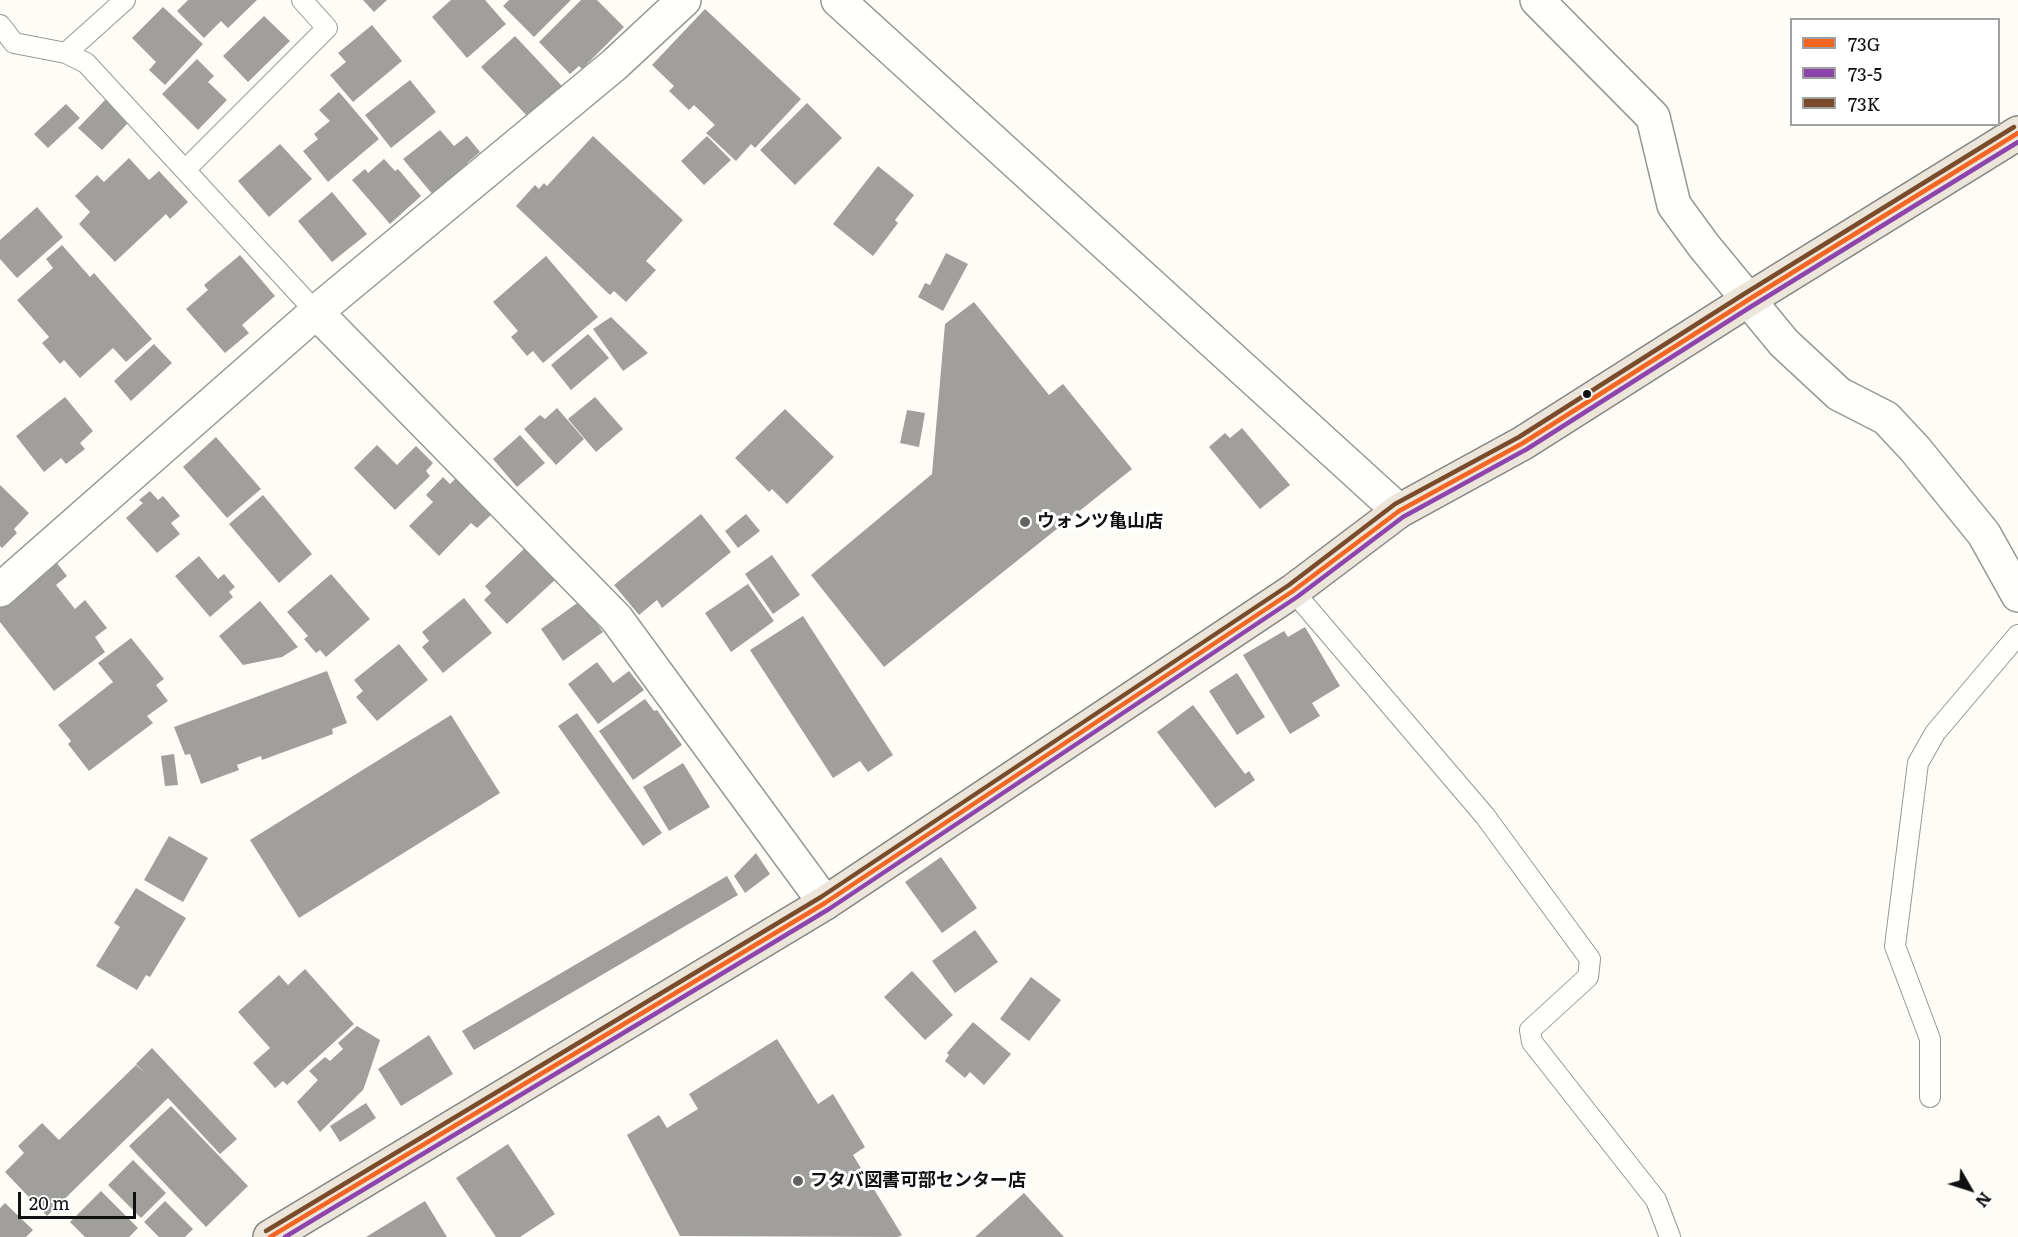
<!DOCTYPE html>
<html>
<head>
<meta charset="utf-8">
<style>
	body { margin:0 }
	#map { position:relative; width:2018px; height:1237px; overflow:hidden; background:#fdfcf7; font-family:Literata,serif }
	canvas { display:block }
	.legend { position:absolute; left:1790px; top:18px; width:210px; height:108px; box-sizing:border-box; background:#fff; border:2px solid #a0a0a0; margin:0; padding:8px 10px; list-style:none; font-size:18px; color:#111 }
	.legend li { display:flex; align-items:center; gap:12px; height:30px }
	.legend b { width:30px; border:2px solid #a0a0a0 }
	.north { position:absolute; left:1940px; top:1159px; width:60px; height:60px; -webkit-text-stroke:4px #fff; paint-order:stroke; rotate:129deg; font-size:16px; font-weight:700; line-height:24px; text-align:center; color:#111 }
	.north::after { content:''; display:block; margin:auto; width:21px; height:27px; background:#111; clip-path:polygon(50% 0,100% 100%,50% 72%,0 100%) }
	.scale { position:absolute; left:18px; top:1192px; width:118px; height:27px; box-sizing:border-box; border:3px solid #111; border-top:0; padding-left:8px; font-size:18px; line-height:21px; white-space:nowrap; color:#111; -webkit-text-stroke:4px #fff; paint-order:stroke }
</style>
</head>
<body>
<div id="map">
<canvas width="2018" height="1237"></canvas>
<ul class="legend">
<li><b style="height:8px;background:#f26522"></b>73G</li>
<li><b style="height:8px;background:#8e44ad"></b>73-5</li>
<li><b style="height:8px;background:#7a4b2a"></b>73K</li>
</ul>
<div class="north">N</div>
<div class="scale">20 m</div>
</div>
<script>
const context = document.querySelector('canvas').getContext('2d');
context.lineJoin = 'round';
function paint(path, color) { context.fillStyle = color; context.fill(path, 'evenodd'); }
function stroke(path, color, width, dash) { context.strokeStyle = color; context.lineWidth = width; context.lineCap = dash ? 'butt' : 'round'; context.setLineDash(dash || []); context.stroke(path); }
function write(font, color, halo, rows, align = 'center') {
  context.font = font + ' Literata,"Noto Sans JP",serif'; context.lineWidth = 6; context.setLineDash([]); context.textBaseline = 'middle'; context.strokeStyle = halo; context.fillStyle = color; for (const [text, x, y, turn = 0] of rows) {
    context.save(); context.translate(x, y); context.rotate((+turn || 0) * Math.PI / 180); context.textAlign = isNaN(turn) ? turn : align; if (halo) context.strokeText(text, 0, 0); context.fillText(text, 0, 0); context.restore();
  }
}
const building = new Path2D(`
	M188,0h69l-29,28 -7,-7 -17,17 -27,-27z
	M363,0h24l-13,12z
	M451,0h34l21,24 -39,34 -35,-41z
	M509,0h62l-37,37 -31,-31z
	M581,0h16l27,27 -42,42 -3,-3 -9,8 -31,-32z
	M163,7l40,37 -38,41 -16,-15 7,-8 -24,-24z
	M705,9l96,90 -46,49 -4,-4 -15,17 -30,-28 9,-8 -21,-20 -5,5 -20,-19 5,-5 -22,-21z
	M264,16l26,25 -42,41 -25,-26z
	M372,25l30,36 -49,41 -23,-27 16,-13 -8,-9z
	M515,36l47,50 -33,32 -48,-51z
	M197,59l17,17 -6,6 19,18 -29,30 -36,-36z
	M410,80l26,32 -45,36 -26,-33z
	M339,92l40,47 -51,43 -25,-31 15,-12 -4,-5 16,-13 -11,-11z
	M106,99l23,23 -27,28 -24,-22z
	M807,103l35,35 -47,47 -35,-35z
	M66,104l14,14 -32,30 -14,-14z
	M440,130l14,16 13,-10 13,16 -13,11 3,3 -36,30 -31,-37z
	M593,136l90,84 -37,41 10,9 -30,32 -12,-11 -4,4 -94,-89 19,-21 4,4 5,-6 3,3z
	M707,136l24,24 -27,25 -23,-24z
	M280,144l32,35 -43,38 -31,-36z
	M129,158l20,22 10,-9 29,31 -18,17 -4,-5 -51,48 -36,-38 11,-12 -15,-16 22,-21 7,7z
	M384,159l11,12 3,-2 23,27 -31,28 -38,-44 13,-11 3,4z
	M878,166l36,29 -19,25 3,3 -25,33 -40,-32z
	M332,192l35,42 -35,28 -34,-41z
	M37,207l26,30 -46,41 -17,-19v-19z
	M62,245l28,32 4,-4 58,66 -26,23 -13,-14 -33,30 -16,-18 -4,4 -18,-21 7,-6 -32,-37 36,-32 -7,-9z
	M946,253l22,11 -25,47 -25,-14 7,-14 5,2z
	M240,255l35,41 -33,29 7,8 -24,20 -39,-44 22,-19 -4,-5z
	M546,256l52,61 -55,46 -10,-12 -6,5 -16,-19 7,-6 -25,-29z
	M974,302l75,93 14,-11 69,85 -248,198 -73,-92 121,-101 13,-150z
	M611,317l37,36 -25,18 -30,-42z
	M588,334l21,24 -38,32 -20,-25z
	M154,344l18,19 -41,38 -17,-20z
	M65,397l28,34 -13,12 5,6 -19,15 -5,-6 -17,14 -28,-36z
	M595,397l28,32 -27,23 -28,-33z
	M557,408l27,31 -28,26 -32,-36 16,-14 5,4z
	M785,409l49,48 -47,47 -15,-15 -3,3 -34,-34z
	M907,410l18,3 -6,34 -19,-4z
	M1242,428l48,57 -30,24 -51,-62 16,-14 5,5z
	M520,435l25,28 -28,24 -24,-28z
	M216,437l45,52 -34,29 -44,-51z
	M377,445l20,20 19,-19 17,17 -7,8 4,5 -35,34 -41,-42z
	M443,477l7,7 7,-7 35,37 -15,14 -6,-5 -32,33 -30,-30 24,-24 -7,-7z
	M0,485l29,28 -15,16 3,4 -15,15 -2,-2z
	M150,491l8,9 5,-4 17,20 -9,7 9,11 -23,19 -31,-35 17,-15 -4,-3z
	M263,495l49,59 -33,29 -50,-59z
	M701,514l30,38 -69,56 -5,-8 -18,15 -25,-30z
	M746,514l14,17 -22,17 -13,-17z
	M526,547l30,32 -49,45 -23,-24 7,-7 -6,-7z
	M50,554l17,22 -11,9 19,24 10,-9 22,28 -12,9 10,15 -51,39 -54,-69v-15l32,-25z
	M772,555l28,40 -27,19 -28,-40z
	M199,556l19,23 6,-5 11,13 -6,5 4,5 -23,20 -35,-41z
	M331,574l39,45 -44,38 -6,-7 -4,3 -12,-14 4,-3 -21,-24z
	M748,584l26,37 -43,31 -26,-39z
	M464,598l28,35 -49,40 -21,-26 7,-6 -7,-9z
	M260,601l38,46 -16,10 -39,8 -24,-29z
	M580,601l23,31 -40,29 -22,-32z
	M803,616l90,139 -25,17 -8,-11 -27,17 -83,-128z
	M1305,627l35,59 -28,17 8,13 -30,18 -47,-79 41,-24 4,6z
	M131,638l33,41 -8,6 12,16 -21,15 6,7 -64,48 -21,-27 3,-3 -13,-16 55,-43 -15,-19z
	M399,644l29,36 -51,41 -21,-24 7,-6 -9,-11z
	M597,662l16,21 16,-12 15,19 -46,34 -30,-40z
	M327,671l20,52 -15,6 1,5 -71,26 -1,-4 -24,9 2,5 -38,14 -11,-30 -5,1 -11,-28z
	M1237,673l28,44 -28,18 -28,-44z
	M645,699l9,12 3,-1 25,35 -49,35 -34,-49z
	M1193,705l52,69 4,-3 6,9 -40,28 -58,-76z
	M577,713l85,120 -19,13 -85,-120z
	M451,715l49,78 -201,125 -49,-78z
	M174,754l4,31 -13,1 -4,-30z
	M683,763l27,44 -41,24 -26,-44z
	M169,836l39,22 -25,44 -39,-22z
	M756,853l14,21 -25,19 -11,-17z
	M941,857l36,51 -35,25 -37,-51z
	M727,876l11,19 -264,155 -12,-19z
	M136,888l50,30 -36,59 -4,-2 -9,15 -41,-24 24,-39 -6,-4z
	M975,930l23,32 -43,31 -23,-32z
	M305,969l49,55 -67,61 -4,-4 -8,7 -22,-25 17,-15 -32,-36 41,-37 9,10z
	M912,971l41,44 -28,25 -41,-43z
	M1031,977l30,23 -32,41 -29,-22z
	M973,1022l38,32 -27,31 -14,-13 -5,6 -20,-17 4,-6 -2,-2z
	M357,1026l23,14 -13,39 -4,11 -43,42 -23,-30 21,-22 -9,-9 16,-14 5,4 13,-12 -5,-6z
	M429,1035l24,39 -52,32 -23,-37z
	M777,1039l41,65 15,-10 32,53 -12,8 49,80 -4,2 -218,-1 -53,-101 32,-20 8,13 31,-19 -9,-15z
	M152,1048l85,91 -17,15 -52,-56 -121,118 -42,-44 19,-19 -6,-7 24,-23 17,17 77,-75 10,9 -10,-10z
	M366,1103l10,15 -36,24 -10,-16z
	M171,1106l77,80 -42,41 -77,-81z
	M508,1144l47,70 -35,23h-24l-40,-59z
	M133,1160l33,33 -25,25 -33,-33z
	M101,1191l37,37 -9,9h-44l-15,-15z
	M1024,1193l40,44h-89z
	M165,1201l28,28 -8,8h-26l-15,-15z
	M425,1201l22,36h-81z
	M5,1203l28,27 -7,7h-26v-29z`);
const service = new Path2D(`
	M0,25l14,18 52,10 20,10 230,249
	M66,53l59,-53
	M185,170l142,-142 -25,-28
	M1293,591l192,225 105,143 -2,18 -58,53 2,12 124,158 14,37
	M1930,1097v-58l-35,-93 23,-183 17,-30 83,-98`);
const minor = new Path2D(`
	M1537,0l116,117 21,88 30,41 80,97 55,51 47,24 29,31 69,85 34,61
	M316,312l300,306 209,285
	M0,590l316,-278 298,-247 70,-65`);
const tertiary = new Path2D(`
	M838,0l561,511`);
const trunk = new Path2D(`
	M270,1237l555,-334 468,-312 106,-80 124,-68 225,-143 270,-167`);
const bus1 = new Path2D(`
	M270,1237l555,-334 468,-312 106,-80 124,-68 225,-143 270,-167`);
const bus2 = new Path2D(`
	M285,1237l544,-328 468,-312 106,-80 124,-68 225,-143 266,-164`);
const bus3 = new Path2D(`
	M266,1231l555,-334 468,-312 106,-81 124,-67 225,-143 270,-167`);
const markers = [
	[1587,394,5,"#111"],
	[1025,522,6,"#646362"],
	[798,1181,6,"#646362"]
];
const poiNames = [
	["ウォンツ亀山店",1037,522],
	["フタバ図書可部センター店",810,1181]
];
paint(building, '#a19f9c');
stroke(service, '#979795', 22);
stroke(minor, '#979795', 36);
stroke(tertiary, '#979795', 36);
stroke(trunk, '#858482', 36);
stroke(service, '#fffffe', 20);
stroke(minor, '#fffffe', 33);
stroke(tertiary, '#fffffe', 33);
stroke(trunk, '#ece5da', 33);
stroke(bus1, '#f26522', 4.5);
stroke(bus2, '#8e44ad', 4.5);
stroke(bus3, '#7a4b2a', 4.5);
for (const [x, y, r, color] of markers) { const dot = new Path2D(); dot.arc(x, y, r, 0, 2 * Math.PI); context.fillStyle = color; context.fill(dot); stroke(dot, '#fff', 2); }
write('bold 18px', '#111', '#fff', poiNames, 'left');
</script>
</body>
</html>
